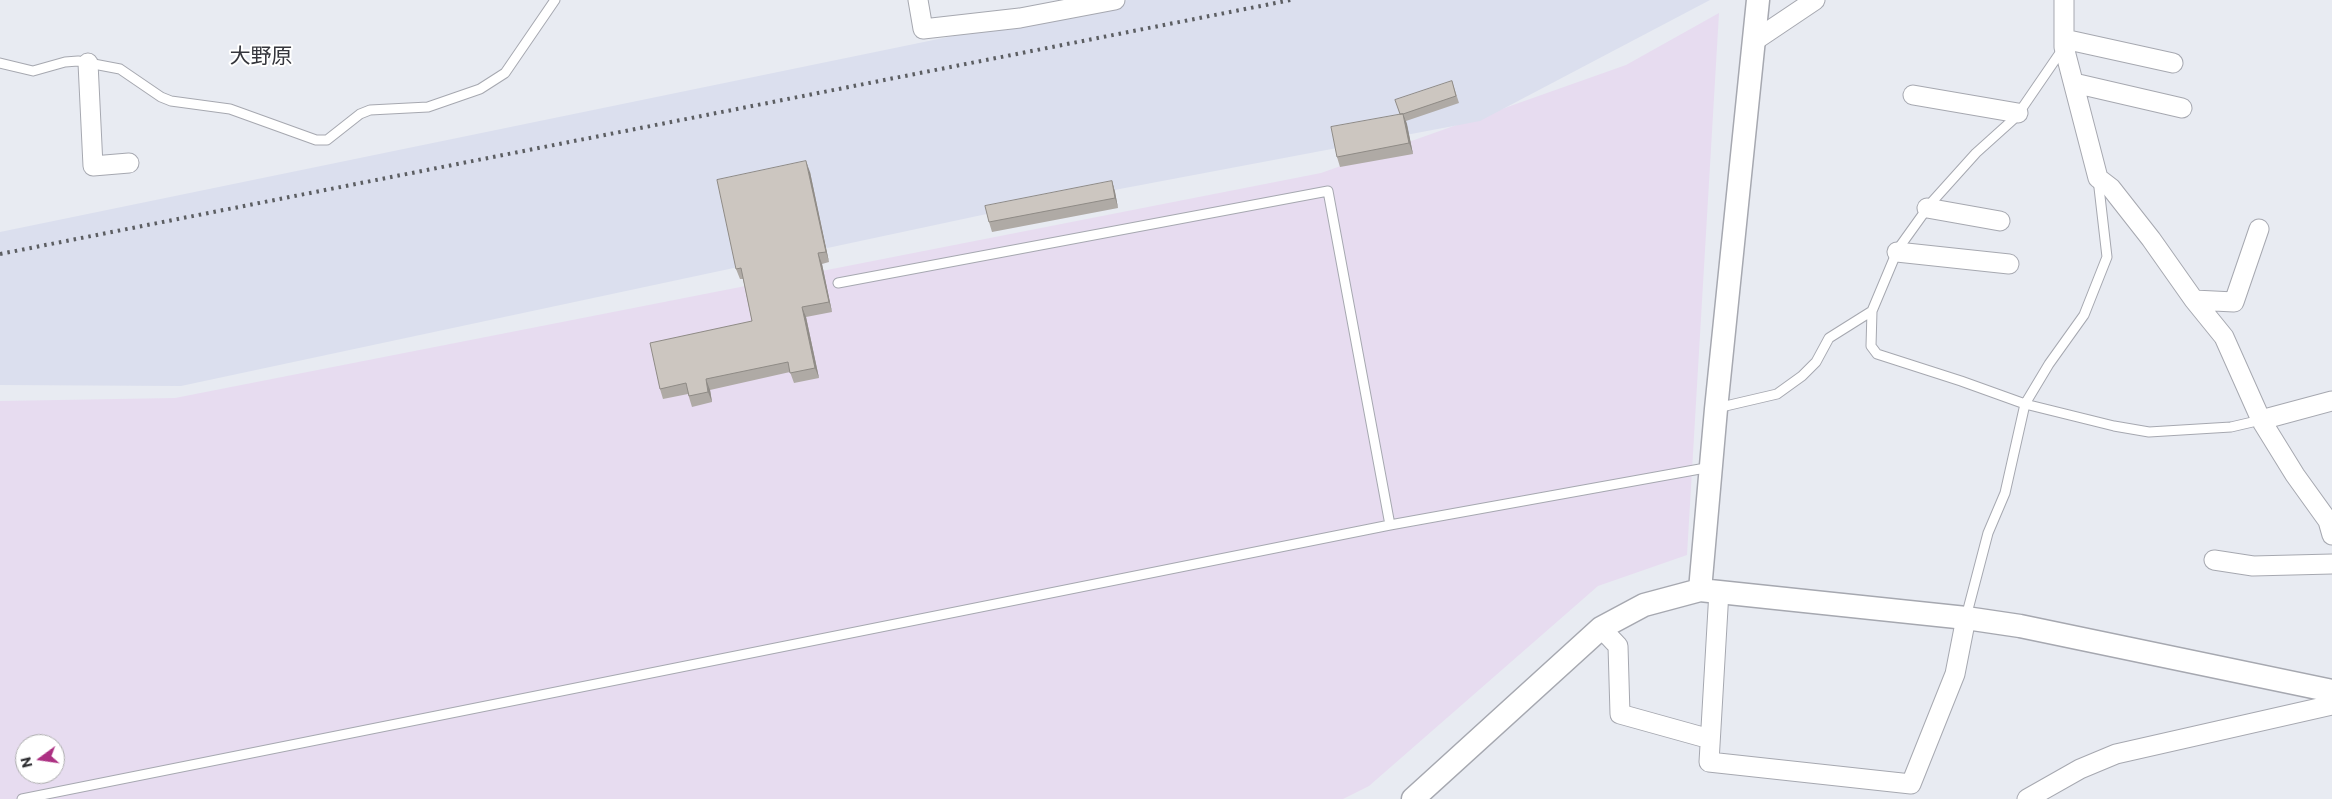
<!DOCTYPE html>
<html>
<head>
<meta charset="utf-8">
<style>
	body { margin:0 }
	#map { position:relative; width:2332px; height:799px; overflow:hidden; background:#e8ebf2; font-family:Commissioner,sans-serif }
	canvas { display:block }
	.north { position:absolute; left:15px; top:734px; width:50px; height:50px; box-sizing:border-box; background:#fff; border:1px solid #acacad; border-radius:50%; rotate:256deg; font-size:14px; font-weight:700; line-height:20px; text-align:center; color:#2f3033 }
	.north::after { content:''; display:block; margin:auto; width:18px; height:22px; background:#ac3082; clip-path:polygon(50% 0,100% 100%,50% 72%,0 100%) }
</style>
</head>
<body>
<div id="map">
<canvas width="2332" height="799"></canvas>
<div class="north">N</div>
</div>
<script>
const context = document.querySelector('canvas').getContext('2d');
context.lineJoin = 'round';
function paint(path, color) { context.fillStyle = color; context.fill(path, 'evenodd'); }
function stroke(path, color, width, dash) { context.strokeStyle = color; context.lineWidth = width; context.lineCap = dash ? 'butt' : 'round'; context.setLineDash(dash || []); context.stroke(path); }
function write(font, color, halo, rows, align = 'center') {
  context.font = font + ' Commissioner,"Noto Sans JP",sans-serif'; context.lineWidth = 4; context.setLineDash([]); context.textBaseline = 'middle'; context.strokeStyle = halo; context.fillStyle = color; for (const [text, x, y, turn = 0] of rows) {
    context.save(); context.translate(x, y); context.rotate((+turn || 0) * Math.PI / 180); context.textAlign = isNaN(turn) ? turn : align; if (halo) context.strokeText(text, 0, 0); context.fillText(text, 0, 0); context.restore();
  }
}
const industrial = new Path2D(`
	M1719,13l-32,542 -89,31 -229,200 -26,13h-1343v-398l175,-3 1146,-225 305,-108zM25,744h30v30h-30z`);
const built = new Path2D(`
	M1128,0h582l-230,121 -498,94 -801,171 -181,-1v-153z`);
const service = new Path2D(`
	M0,63l33,8 32,-9 13,-1 42,8 41,28 10,4 59,8 86,31h11l33,-26 10,-4 58,-3 52,-18 25,-16 50,-73
	M838,283l490,-92 62,334
	M1872,311l-1,35 6,8 84,27 64,23 89,22 35,6 82,-5 30,-7
	M1717,408l60,-14 25,-18 14,-14 13,-24 43,-27 26,-62 33,-46 45,-50 40,-36 48,-70
	M1966,617l22,-84 17,-40 20,-89 24,-40 35,-49 23,-58 -9,-78
	M22,799l1368,-274 321,-58`);
const minor = new Path2D(`
	M918,0l5,29 97,-11 95,-18
	M2064,0v47l34,131 13,10 40,51 43,61 30,37 37,83 34,55 33,46 4,14
	M2064,39l109,24
	M1754,41l61,-41
	M88,63l5,103 36,-3
	M2074,83l108,25
	M1913,95l105,18
	M1927,208l73,13
	M1897,252l112,12
	M2194,300l40,2 25,-73
	M2261,420l71,-19
	M2214,560l39,6 79,-2
	M1719,591l-10,171 202,22 44,-110 11,-56
	M1601,628l17,18 2,68 90,25
	M2027,799l53,-30 36,-15 216,-49`);
const tertiary = new Path2D(`
	M1700,590l16,-181 42,-409
	M1413,799l188,-171 43,-23 56,-15 266,28 54,8 312,65`);
const rail = new Path2D(`
	M0,254l1291,-254`);
const wall = new Path2D(`
	M1452,81l7,22 -53,18 7,33 -73,13 -3,-10 63,-43z
	M810,172l19,90 -7,2 10,48 -26,5 13,61 -25,5 -4,-11 -80,18 2,12 -20,5 -4,-13 -25,5 -3,-10 92,-68 -9,-42h-3l-4,-10z
	M1112,181l3,11 3,16 -126,24 -3,-10z`);
const shadedWall = new Path2D(`
	M1403,114l4,10 6,30 -4,-11z
	M806,161l4,11 19,90 -3,-10z
	M1112,181l3,11 3,16 -3,-10z
	M818,253l4,11 10,48 -3,-10z
	M802,307l4,10 13,61 -4,-10z
	M706,379l4,11 2,12 -4,-10z`);
const building = new Path2D(`
	M1452,81l4,15 -53,18h-3l-5,-14z
	M1403,114l6,29 -72,14 -6,-30z
	M806,161l20,91 -8,1 11,49 -27,5 13,61 -25,5 -2,-11 -82,17 2,13 -19,4 -3,-13 -26,6 -10,-46 102,-22 -11,-53 -5,1 -19,-89z
	M1112,181l3,17 -126,24 -4,-16z`);
const quarterNames = [
	["大野原",261,56]
];
paint(industrial, '#e7dcf0');
paint(built, '#dbdfee');
stroke(service, '#a6a8b0', 11);
stroke(minor, '#a6a8b0', 21);
stroke(tertiary, '#a6a8b0', 25);
stroke(service, '#fff', 9);
stroke(minor, '#fff', 19);
stroke(tertiary, '#fff', 22);
stroke(rail, '#5c5e62', 4, [2.5, 5]);
paint(wall, '#afaaa5');
paint(shadedWall, '#8f8b86');
paint(building, '#ccc6c0');
stroke(building, '#8f8b86', 1);
write('21px', '#35363c', '#fff', quarterNames);
</script>
</body>
</html>
